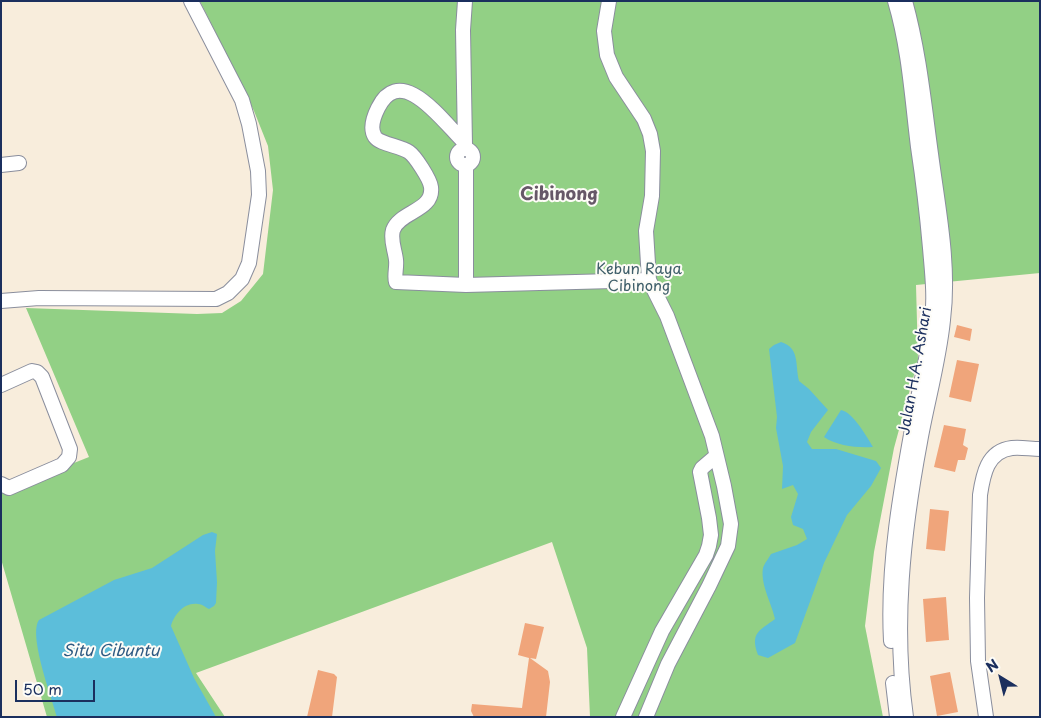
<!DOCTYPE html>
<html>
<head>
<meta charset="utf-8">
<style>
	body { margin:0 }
	#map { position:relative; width:1041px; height:718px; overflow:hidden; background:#f8eddc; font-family:"Playpen Sans",sans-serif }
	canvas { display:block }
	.frame { position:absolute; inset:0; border:2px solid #1b2f5e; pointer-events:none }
	.north { position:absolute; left:976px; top:653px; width:50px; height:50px; -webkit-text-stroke:4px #fdfcf7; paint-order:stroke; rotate:324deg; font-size:14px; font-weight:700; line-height:20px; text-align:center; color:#1b2f5e }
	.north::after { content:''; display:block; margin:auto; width:18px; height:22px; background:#1b2f5e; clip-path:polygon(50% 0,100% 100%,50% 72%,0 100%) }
	.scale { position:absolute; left:15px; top:680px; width:80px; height:22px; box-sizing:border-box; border:2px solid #1b2f5e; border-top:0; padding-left:6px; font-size:15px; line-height:18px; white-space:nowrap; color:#1b2f5e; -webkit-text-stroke:4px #fdfcf7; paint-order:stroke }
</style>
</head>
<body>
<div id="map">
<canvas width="1041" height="718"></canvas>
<div class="frame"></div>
<div class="north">N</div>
<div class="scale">50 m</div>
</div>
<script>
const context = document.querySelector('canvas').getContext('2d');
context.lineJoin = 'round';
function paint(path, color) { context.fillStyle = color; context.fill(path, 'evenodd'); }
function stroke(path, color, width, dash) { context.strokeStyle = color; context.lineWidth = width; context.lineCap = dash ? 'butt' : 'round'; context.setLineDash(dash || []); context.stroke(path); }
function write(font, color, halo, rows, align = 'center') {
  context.font = font + ' "Playpen Sans",sans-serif'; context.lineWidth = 4; context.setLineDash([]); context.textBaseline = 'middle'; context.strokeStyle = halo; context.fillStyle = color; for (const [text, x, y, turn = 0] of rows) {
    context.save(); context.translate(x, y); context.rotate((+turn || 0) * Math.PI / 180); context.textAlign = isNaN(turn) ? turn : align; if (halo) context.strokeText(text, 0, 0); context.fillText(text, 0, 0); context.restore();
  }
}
const green = new Path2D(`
	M200,1h840v272l-124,12 2,75 -24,88 -20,104 -9,74 18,91h-293l-3,-69 -35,-106 -356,131 29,44h-178l-46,-158v-67l88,-35 -63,-149 171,6 25,-1 19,-12 22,-27 10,-84 -5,-44 -14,-35z`);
const water = new Path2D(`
	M781,342c19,6 14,22 18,39l10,8 19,21 -17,22 -4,10 5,7h24l40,12 5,7 -10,18 -24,29 -23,48 -29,80 -27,15 -10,-3c-8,-22 1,-24 17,-36 -3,-15 -15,-35 -12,-51 1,-4 6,-10 8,-14l26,-9 10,-6 -4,-10 -10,-4 -2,-8 7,-23 -5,-9 -11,4 1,-23 -7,-38 1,-11 -8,-68 5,-4z
	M841,410c12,2 26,27 32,37 -16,1 -36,-1 -49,-10z
	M212,532l5,2 -2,17 2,31 -1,21 -2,3 -5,3c-4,-2 -7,-5 -11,-5 -14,-2 -24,11 -27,22l23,52 22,39h-159c-5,-19 -29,-82 -18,-97l75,-40 38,-12 51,-33z`);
const building = new Path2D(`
	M957,325l15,4 -2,12 -16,-4z
	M957,360l22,4 -8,38 -22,-5z
	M944,425l22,4 -3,16 5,3 -3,12h-7l-3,12 -21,-5z
	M930,509l19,2 -4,40 -19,-2z
	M946,597l3,43 -23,2 -3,-43z
	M525,623l19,4 -8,32 -6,-1 18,13 2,11 -4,35h-72l-3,-6 1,-7 50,4 7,-50 -11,-3z
	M318,670l16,4 3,3 -5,40h-25z
	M950,672l8,40 -21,4 -7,-40z`);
const minor = new Path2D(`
	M609,1l-5,30 3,24 9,22 28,42 6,15 3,17 -1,45 -6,35 3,49 18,36 45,120 12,50 7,38 -3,22 -19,40 -41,78 -22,53
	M905,1c14,50 19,102 26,153 7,54 19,111 12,166 -4,41 -16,82 -23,122 -17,91 -27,183 -14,275
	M464,142c-20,-19 -63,-81 -86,-34 -4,8 -9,20 -3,29 5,7 25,9 34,15 6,4 21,27 22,35 3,24 -31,24 -38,43 -3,10 2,20 3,30 1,7 -2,16 0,22l70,3
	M465,145l-2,-115 2,-29
	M457 157a8 8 0 1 1 16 0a8 8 0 1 1-16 0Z
	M1,165l18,-2
	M466,165v120l183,-5
	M1,301l38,-3 177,1 12,-6 14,-14 7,-16 10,-68 -1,-24 -9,-47 -7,-24 -51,-99
	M1,385l31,-14 5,1 5,5 28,72 -1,8 -7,8 -53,23 -8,-4
	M891,641c-4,-76 10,-153 24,-228 6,-31 14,-62 17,-93 3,-24 0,-48 -2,-72 -3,-34 -7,-68 -12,-101 -6,-49 -9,-99 -23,-146
	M893,683l4,34
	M623,717l39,-86 44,-76 3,-9 2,-11 -2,-17 -9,-46 2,-4 14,-12
	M986,717l-8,-56 -1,-63 3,-103c3,-20 7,-44 32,-47 9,-1 19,1 28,1`);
const parkNames = [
	["Kebun Raya",639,270],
	["Cibinong",639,287]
];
const streetNames = [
	["Jalan H.A. Ashari",916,371,-80]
];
const waterNames = [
	["Situ Cibuntu",111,652]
];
const quarterNames = [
	["Cibinong",559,195]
];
paint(green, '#92d085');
paint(water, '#5cbeda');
paint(building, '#f0a57b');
stroke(minor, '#8a8e9d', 16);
stroke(minor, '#fff', 14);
write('15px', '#3f5f6a', '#fdfcf7', parkNames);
write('15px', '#1b2f5e', '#fdfcf7', streetNames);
write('italic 16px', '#2e5a83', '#fdfcf7', waterNames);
write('bold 18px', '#665868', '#fdfcf7', quarterNames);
</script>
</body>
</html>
